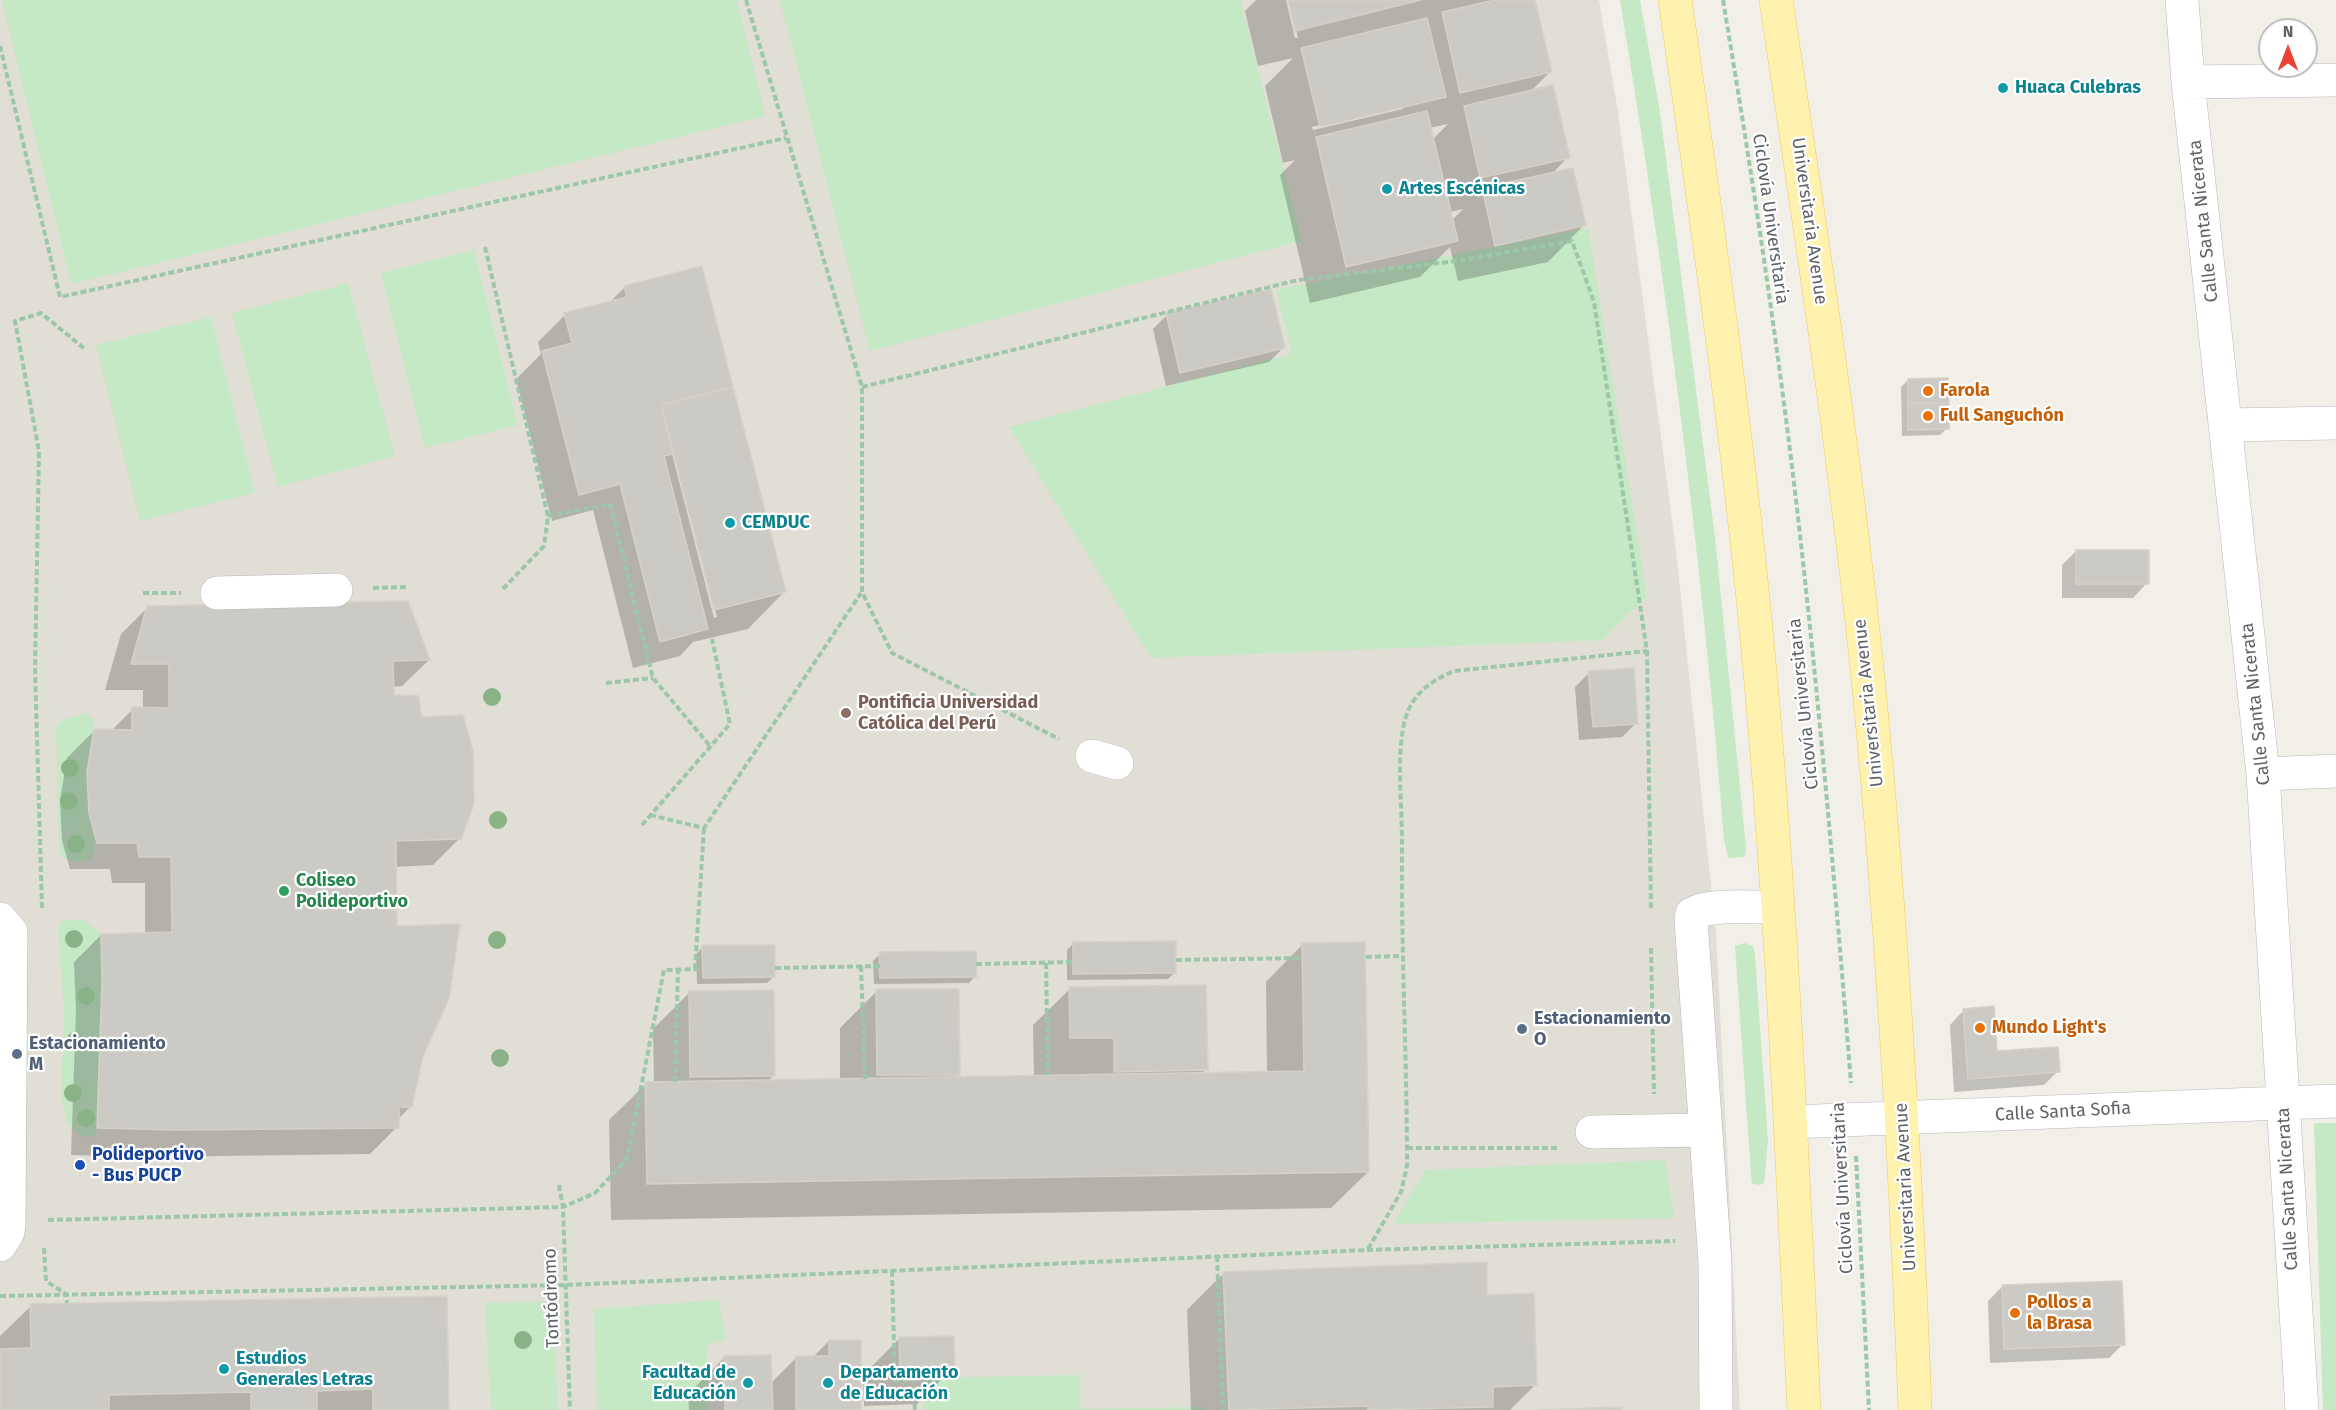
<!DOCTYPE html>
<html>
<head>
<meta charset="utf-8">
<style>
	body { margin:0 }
	#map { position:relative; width:2336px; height:1410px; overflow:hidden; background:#f1efe8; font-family:"Fira Sans",sans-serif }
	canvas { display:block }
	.north { position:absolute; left:2258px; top:18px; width:60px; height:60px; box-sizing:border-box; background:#fff; border:2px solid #bfc1c3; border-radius:50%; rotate:0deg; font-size:16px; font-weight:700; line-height:24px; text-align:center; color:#5f6368 }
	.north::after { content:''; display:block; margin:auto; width:21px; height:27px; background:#ea4335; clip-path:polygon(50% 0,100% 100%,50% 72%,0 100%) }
</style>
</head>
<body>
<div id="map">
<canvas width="2336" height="1410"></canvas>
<div class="north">N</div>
</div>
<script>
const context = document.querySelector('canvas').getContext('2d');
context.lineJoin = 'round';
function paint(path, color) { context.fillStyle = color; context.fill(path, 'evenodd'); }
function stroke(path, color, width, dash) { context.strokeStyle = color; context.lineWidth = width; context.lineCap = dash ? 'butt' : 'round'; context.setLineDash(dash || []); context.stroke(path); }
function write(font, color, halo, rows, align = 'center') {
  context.font = font + ' "Fira Sans",sans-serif'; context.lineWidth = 4.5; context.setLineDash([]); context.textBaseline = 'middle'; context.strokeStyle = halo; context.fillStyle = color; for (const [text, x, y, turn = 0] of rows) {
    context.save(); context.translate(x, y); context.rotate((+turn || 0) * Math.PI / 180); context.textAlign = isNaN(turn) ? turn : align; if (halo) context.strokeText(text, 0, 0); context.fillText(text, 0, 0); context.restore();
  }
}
const education = new Path2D(`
	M0,0h1599l19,112 58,438 40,384 24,476h-1740z`);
const green = new Path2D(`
	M2,0h735l28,116 -694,168z
	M780,0h460l62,241 -432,110z
	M1620,0h20l20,112 55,425 31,311 -1,9 -17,1 -4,-19c-22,-281 -58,-561 -104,-839z
	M1588,228l59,368 -44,44 -452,18 -142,-231 283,-73 -16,-64z
	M474,250l44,175 -93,23 -44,-175z
	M348,283l47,173 -117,31 -46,-174z
	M211,317l44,176 -115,28 -44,-176z
	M86,713l8,6c0,31 -9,59 -5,92 2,19 13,31 1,49l-12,2 -16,-4 -3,-10 -3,-122 6,-6z
	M70,920h14l17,14 1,48 -5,146 -3,8 -13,1 -13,-14 -7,-24 3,-90 -6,-78 4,-10z
	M1745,943l8,3 2,9 13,186 -4,42 -7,2 -5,-2 -1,-9 -16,-228z
	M2314,1123h22v287h-13z
	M1665,1160l9,58 -281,6 32,-54z
	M719,1300l7,40 -19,5v65h-110l-3,-101z
	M553,1302l5,108h-67l-6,-107z
	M1079,1375l1,34 127,-2v3h-284v-32z`);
const shadow = new Path2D(`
	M1256,0h30l9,38h3l-9,-38h245l16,72 -20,20 38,65 -17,18 33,50 -36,37 -90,19 -8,-34 -30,30 -110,26 -30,-128 15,-15 -12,3 -18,-77 28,-28 -35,8 -13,-55zM1403,105v4l-90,21 -1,-3zM1448,124l-16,16 -3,-12zM1463,209l-11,11 -2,-8z
	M625,287l159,305 -36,37 -55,13 -13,14 -47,12 -40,-158 -41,11 -36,-142 25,-25 -3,-12 27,-27 44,-12zM666,430h3l48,187 -3,1z
	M1167,315l116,33 -14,14 -103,24 -13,-57z
	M1908,380l39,48 -7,7 -38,1 -1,-49z
	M2076,551l71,32 -14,15h-71v-33z
	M148,607l281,53 -27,26 -10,1v9l28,22 40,120 -27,27 -38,2v60l26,128 -10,51 -14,14v7l-27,27 -222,3 -77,-2 5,-145 -2,-48 27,-27 44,-1v-51h-33l-2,-14h-40l-8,-28 -2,-41 7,-42 27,-27h17l22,-22h10v-19h-38l16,-56z
	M1589,673l47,50 -14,14 -43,3 -4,-53z
	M1074,943l101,29 -7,7 -101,1v-30z
	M1302,945l66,227 -37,36 -720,12 -2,-100 37,-36h8l-1,-55 37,-37 84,83 -7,7 73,-2v-52l37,-37 81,83 -4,4 80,-1 -1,-52 37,-36 136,80 -5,5 66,-1 -1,-91z
	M703,947l71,29 -7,7 -70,1 -1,-30z
	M880,954l95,22 -6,7 -95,1 -1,-23z
	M1964,1010l32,43 62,18 -14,14 -90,7 -4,-67z
	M1224,1273l262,24 50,87 -26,26h-319l-4,-100z
	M2002,1287l121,57 -14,14 -119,5 -2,-62z
	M445,1297l3,113h-448v-74l31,-30z
	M900,1338l53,30 -36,36 -53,2 -1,-31z
	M829,1341l30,69h-170l-1,-16 37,-37 45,27 26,-26h16z`);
const building = new Path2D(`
	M1288,0h133l-126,31z
	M1495,0h40l17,72 -92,21 -18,-81z
	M1427,18l19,79 -126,30 -19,-79z
	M1553,85l17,73 -90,20 -16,-72z
	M1427,111l31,130 -112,26 -30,-130z
	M1573,168l13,57 -91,21 -13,-58z
	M702,266l31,121 -72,18 12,49 -9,2 44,173 -48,13 -40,-158 -41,11 -37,-144 30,-8 -8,-30 63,-16 -3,-11z
	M1271,289l14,59 -105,25 -14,-60z
	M1948,378l1,25h-41v-24z
	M733,387l53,205 -72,18 -53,-205z
	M1908,403h41v26l-41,1z
	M2076,550h73v34h-73z
	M408,601l22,59 -37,1 1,34 25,1 2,21 42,-2 10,36 1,53 -13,35 -65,2 1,85 63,-2 -11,75 -26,57 -11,51h-13v21l-223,2 -79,-2 5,-146 -1,-48 71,-2 -1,-75h-32l-2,-14h-40l-8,-30 -2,-41 7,-43 38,1v-23l37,1v-44h-38l16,-58z
	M1634,668l4,56 -45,3 -5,-56z
	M1176,941v32l-103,1v-32z
	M1365,942l4,230 -722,12 -2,-102 659,-11 -2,-128z
	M702,945h73v32l-72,1z
	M976,951l1,26 -97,1 -1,-26z
	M1206,985l2,85 -94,2v-34h-44l-1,-51z
	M876,989h83l1,86h-83z
	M774,990l1,86 -85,1 -1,-86z
	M1994,1006l3,45 61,-4 2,25 -92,7 -5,-70z
	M1487,1262v33l47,-2 3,92 -44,2v20l-125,3v-4l-139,4 -6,-138z
	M2122,1281l3,64 -121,4 -2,-64z
	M447,1296l2,114h-76v-21l-56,2v19h-66v-18l-142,3v15h-109v-61l31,-1 -1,-44z
	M954,1336l1,32 -55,2 -1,-33z
	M829,1340h32v70h-65v-54h33z
	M771,1355l2,55h-48l-1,-54z
	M1622,1407v3h-85z`);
const path = new Path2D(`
	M746,0l116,387v205l30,61 167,86
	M1723,0c29,174 56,350 76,526 21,185 37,371 52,557
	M0,46l60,251 726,-159
	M485,247l63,269 -4,30 -43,45
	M862,387l436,-107 158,-19 116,-20 22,61 53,349 4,260
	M548,516l62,-12 43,174 57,68
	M373,588l33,-1
	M143,593h38
	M606,683l47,-5
	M650,815l54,13 157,-235
	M642,825l88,-101 -18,-85
	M42,908l-7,-239 4,-218 -24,-130 26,-8 45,37
	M1651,948l3,146
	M1366,957l35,-1
	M1176,960l126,-2
	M1046,963l2,112
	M976,964l97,-2
	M861,966l4,113
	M775,968l105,-2
	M695,969l9,-141
	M675,1082l3,-112
	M1407,1148h152
	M1856,1156l13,254
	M559,1185l4,22 7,203
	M48,1220l515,-13 32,-14 32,-34 37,-189 38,-1
	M44,1248l2,33 20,13 1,9
	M1368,1249l33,-57 6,-26c0,-108 -6,-215 -5,-323 0,-36 -5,-79 1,-114 5,-31 23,-46 51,-58l193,-20
	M1217,1256l6,154
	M892,1271l3,110 19,-1 1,30
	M0,1296l566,-11 802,-35 307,-9`);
const minor = new Path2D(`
	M2182,0l6,82 75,692 39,636
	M2188,82l148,-2
	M2227,425l109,-2
	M217,593l119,-3
	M1092,756l25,7
	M2263,774l73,-3
	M0,919l11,13 -2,291 -1,9 -8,13
	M1791,1122l545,-21
	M1592,1132l112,-2
	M1716,1410l-1,-148 -24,-342 1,-6c19,-11 62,-6 84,-7`);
const major = new Path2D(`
	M1675,0c34,235 68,470 88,706 20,234 30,469 41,704
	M1776,0c35,233 71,465 94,699 23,237 36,473 45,711`);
const trees = [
	[492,697],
	[70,768],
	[69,801],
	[498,820],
	[76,844],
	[74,939],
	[497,940],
	[86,996],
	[75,1041],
	[500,1058],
	[73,1093],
	[86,1118],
	[523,1340]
];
const markers = [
	[2003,88,6,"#0f9aa8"],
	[1387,189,6,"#0f9aa8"],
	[1928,391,6,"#e8710a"],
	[1928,416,6,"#e8710a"],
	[730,523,6,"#0f9aa8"],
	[846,713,6,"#8d6e63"],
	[284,891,6,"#2e9e5b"],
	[1980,1028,6,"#e8710a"],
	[1522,1029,6,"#5c6f8a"],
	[17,1054,6,"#5c6f8a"],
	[80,1165,6,"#1a4fb4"],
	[2015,1313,6,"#e8710a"],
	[224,1369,6,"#0f9aa8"],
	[748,1383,6,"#0f9aa8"],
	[828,1383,6,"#0f9aa8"]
];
const cultureNames = [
	["Huaca Culebras",2015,88],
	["Artes Escénicas",1399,189],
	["CEMDUC",742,523],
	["Estudios",236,1359],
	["Generales Letras",236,1380],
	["Facultad de",736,1373,"right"],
	["Educación",736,1394,"right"],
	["Departamento",840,1373],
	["de Educación",840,1394]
];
const streetNames = [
	["Ciclovía Universitaria",1770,219,82],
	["Universitaria Avenue",1809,221,82],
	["Calle Santa Nicerata",2204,221,-96],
	["Universitaria Avenue",1869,703,-96],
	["Ciclovía Universitaria",1804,704,-96],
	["Calle Santa Nicerata",2256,704,-96],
	["Calle Santa Sofia",2063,1112,-3],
	["Universitaria Avenue",1906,1187,-93],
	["Ciclovía Universitaria",1843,1188,-93],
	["Calle Santa Nicerata",2288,1189,-93],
	["Tontódromo",552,1298,-92]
];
const foodNames = [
	["Farola",1940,391],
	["Full Sanguchón",1940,416],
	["Mundo Light's",1992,1028],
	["Pollos a",2027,1303],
	["la Brasa",2027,1324]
];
const educationNames = [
	["Pontificia Universidad",858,703],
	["Católica del Perú",858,724]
];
const leisureNames = [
	["Coliseo",296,881],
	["Polideportivo",296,902]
];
const serviceNames = [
	["Estacionamiento",1534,1019],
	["O",1534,1040],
	["Estacionamiento",29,1044],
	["M",29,1065]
];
const transitNames = [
	["Polideportivo",92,1155],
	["- Bus PUCP",92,1176]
];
paint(education, '#e1ded6');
paint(green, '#c5e8c5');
paint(shadow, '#0003');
paint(building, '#cccac5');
stroke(building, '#d6d1c6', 1.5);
stroke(minor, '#b5b8bc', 34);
stroke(major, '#f2c960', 34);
stroke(path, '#9cc7a9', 4, [6, 3]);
stroke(minor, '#fff', 33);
stroke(major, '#fff2af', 33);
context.fillStyle = '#89b387';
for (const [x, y] of trees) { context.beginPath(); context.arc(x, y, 9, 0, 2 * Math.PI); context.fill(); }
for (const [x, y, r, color] of markers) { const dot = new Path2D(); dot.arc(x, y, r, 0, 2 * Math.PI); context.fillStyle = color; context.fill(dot); stroke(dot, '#fff', 2); }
write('bold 18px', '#0d838f', '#fff', cultureNames, 'left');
write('18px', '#5f6368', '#fff', streetNames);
write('bold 18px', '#c56008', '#fff', foodNames, 'left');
write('bold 18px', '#785e54', '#fff', educationNames, 'left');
write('bold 18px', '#27864d', '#fff', leisureNames, 'left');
write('bold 18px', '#4e5e75', '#fff', serviceNames, 'left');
write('bold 18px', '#164399', '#fff', transitNames, 'left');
</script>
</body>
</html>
